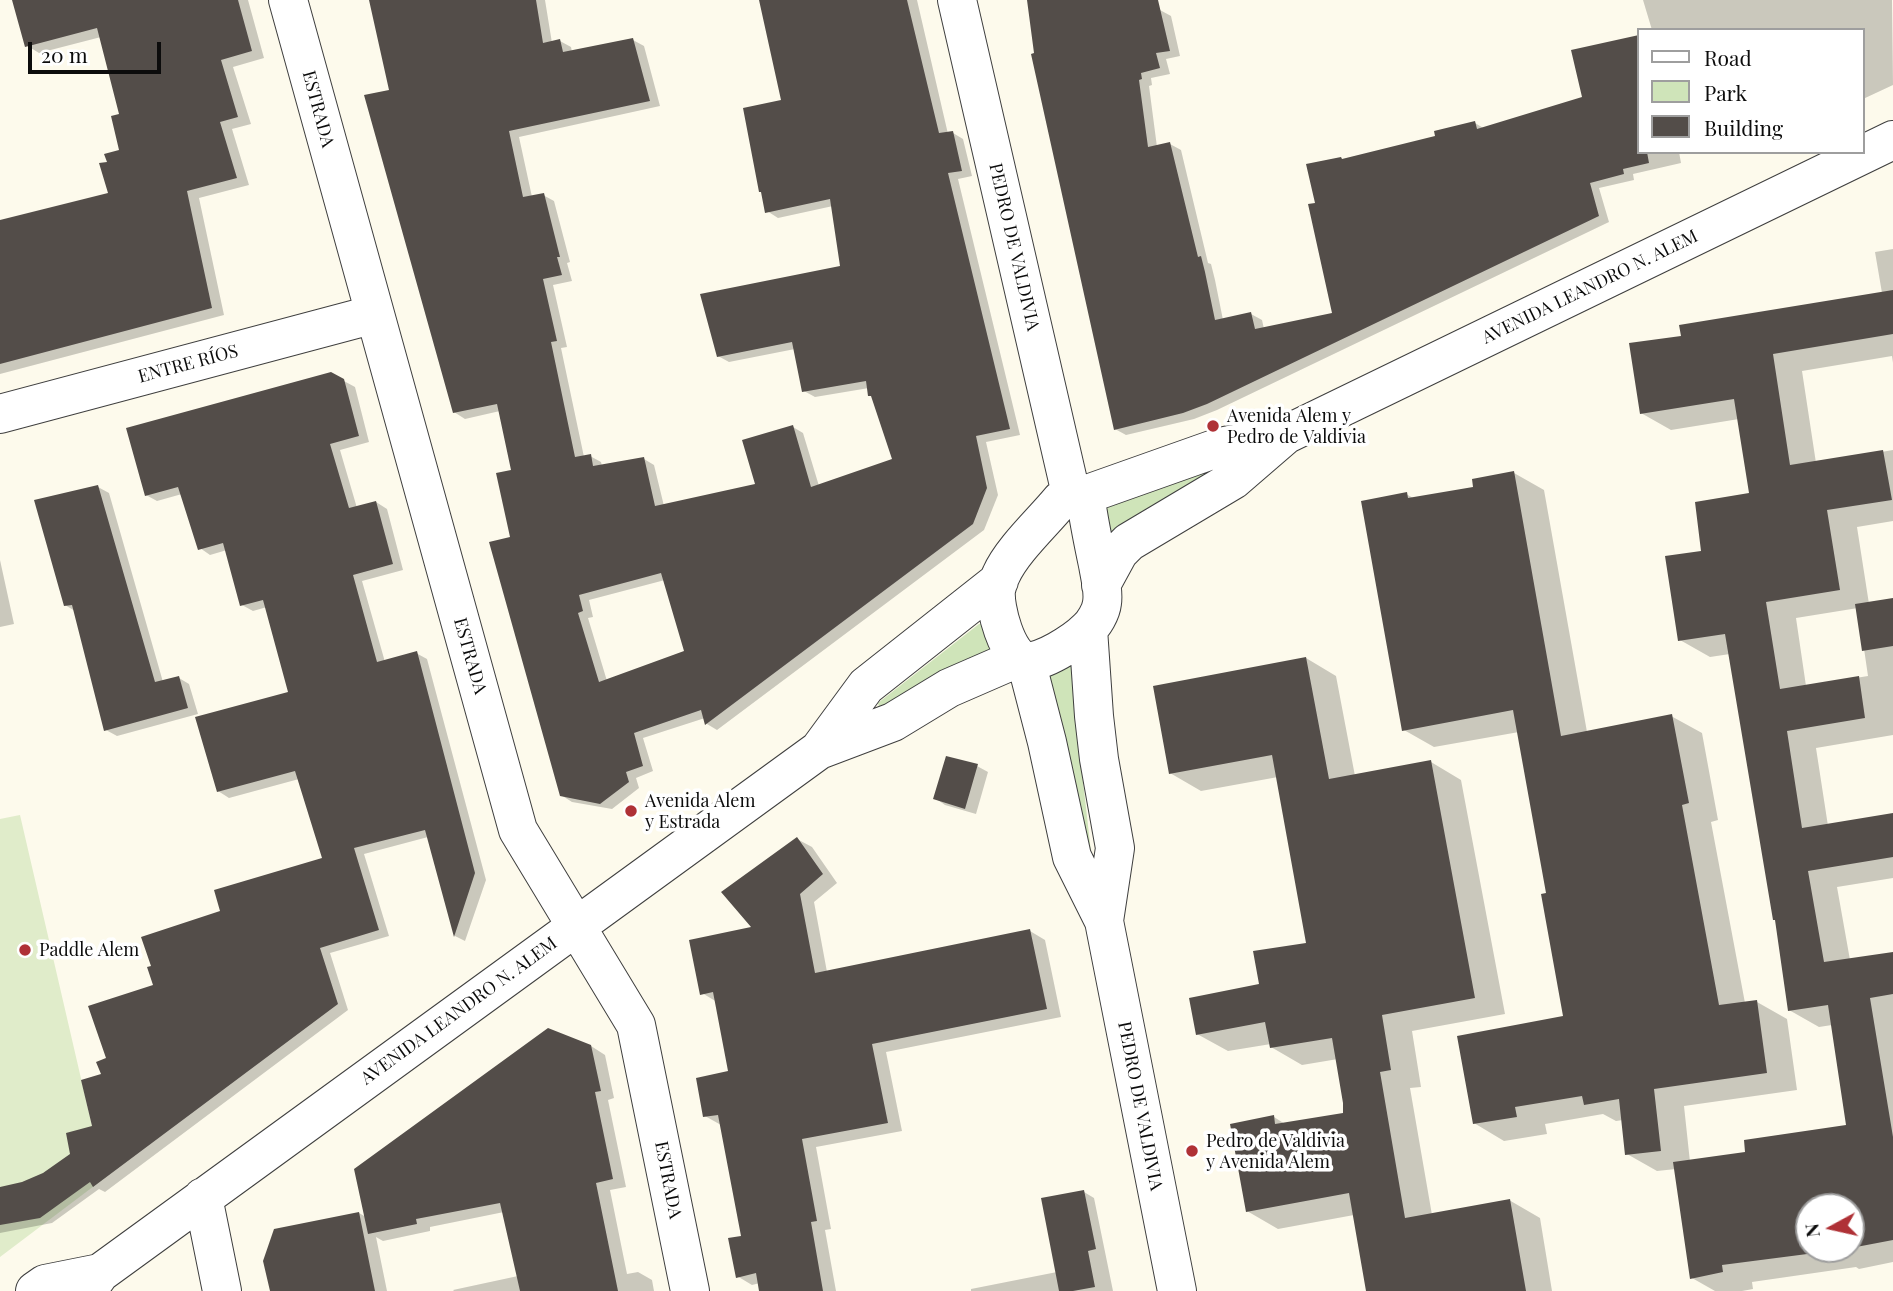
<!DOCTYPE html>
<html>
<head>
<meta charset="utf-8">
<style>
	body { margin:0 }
	#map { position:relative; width:1893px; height:1291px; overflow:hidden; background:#fdfaec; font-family:"Playfair Display",serif }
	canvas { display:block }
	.legend { position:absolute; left:1637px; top:28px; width:228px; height:126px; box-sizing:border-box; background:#fff; border:2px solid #9e9e9e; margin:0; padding:9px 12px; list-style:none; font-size:21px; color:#0c0c0c }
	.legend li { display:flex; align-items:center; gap:14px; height:35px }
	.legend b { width:35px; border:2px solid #9e9e9e }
	.north { position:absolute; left:1795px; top:1193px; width:70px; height:70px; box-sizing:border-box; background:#fff; border:2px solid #9e9e9e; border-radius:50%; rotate:262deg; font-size:19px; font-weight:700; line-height:28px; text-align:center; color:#0c0c0c }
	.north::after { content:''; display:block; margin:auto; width:24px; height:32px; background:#af3136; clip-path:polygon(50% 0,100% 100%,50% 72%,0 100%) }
	.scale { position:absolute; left:28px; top:42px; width:133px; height:32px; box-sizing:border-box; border:4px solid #0c0c0c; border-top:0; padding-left:9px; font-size:21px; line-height:24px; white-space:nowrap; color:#0c0c0c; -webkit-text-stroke:5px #fff; paint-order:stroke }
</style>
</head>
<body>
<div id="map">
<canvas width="1893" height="1291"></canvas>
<ul class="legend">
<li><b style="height:9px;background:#fff"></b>Road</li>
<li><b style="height:19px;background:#cfe4b9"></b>Park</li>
<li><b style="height:19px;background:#534d49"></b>Building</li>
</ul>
<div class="north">N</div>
<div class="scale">20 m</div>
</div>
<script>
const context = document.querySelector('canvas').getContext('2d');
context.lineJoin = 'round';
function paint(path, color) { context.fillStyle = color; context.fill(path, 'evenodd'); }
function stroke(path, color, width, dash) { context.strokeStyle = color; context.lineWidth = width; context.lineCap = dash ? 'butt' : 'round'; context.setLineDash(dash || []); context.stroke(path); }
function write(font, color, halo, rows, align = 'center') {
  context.font = font + ' "Playfair Display",serif'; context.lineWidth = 7; context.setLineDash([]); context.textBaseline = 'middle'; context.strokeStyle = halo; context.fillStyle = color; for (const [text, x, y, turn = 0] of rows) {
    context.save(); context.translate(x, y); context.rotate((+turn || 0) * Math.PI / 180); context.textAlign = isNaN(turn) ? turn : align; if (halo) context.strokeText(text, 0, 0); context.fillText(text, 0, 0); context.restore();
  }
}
const green = new Path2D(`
	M1225,463l-118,77 -6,-34z
	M979,624h4l11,24 -112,59h-3l-1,-4z
	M1073,657l3,62 15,133h-1l-44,-182z`);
const pitch = new Path2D(`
	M20,815l72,311 14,51 -106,80v-438z`);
const shadow = new Path2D(`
	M14,0h234l16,58 -31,9 18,57 -19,5 17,56 -50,13 25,117 -224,59v-152l110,-28 -1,-31 12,-12v-36l-20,-78 -62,16 -13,-8z
	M371,0h174l7,43 8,-2 11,6 1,5 61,-12 11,6 16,60 -141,31 13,60 11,-2 11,6 16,61 -3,1 5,18 -19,4 14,62 -6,1 23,109 6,-1 11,6 1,4 42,-7 10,6 10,41 94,-21 35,-58 10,6 16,53 75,-26 -25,-72 -54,9 -11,-6 -9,-42 -66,13 -11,-6 124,-89 -9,-61 -55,12 -11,-7 16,-109 -23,-102h157l31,134 5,-1 10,6 9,37 -14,3 62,256 -34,7 12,53 -14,35 -267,200 -10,-6 -2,-6 -62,20 10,33 -17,7 3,10 -27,21 -40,-7 -11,-7 -49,-256 1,-68 -13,-60 -35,8 -11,-7 -63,-321zM665,580l21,72 -79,29 -19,-63 5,-1 -4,-17z
	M1028,0h123l9,10 11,6 9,40 -14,3 4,15 -19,4 1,7 -3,1 8,61 13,-3 11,6 27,113 3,1 4,16 8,40 28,-6 11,6 2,9 70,-15 -17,-110 27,-44 93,-23 38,-14 10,6 99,-31 13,-47 42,-9v110h40l2,11 -48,11 1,6 -35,8 10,34 -392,188 -23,9 -68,16 -11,-6 -79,-375z
	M1643,0h249l1,85 -30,14v-69h-211z
	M1893,249v114l-1,-7 -90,15 14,92 77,-13v71l-36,6 12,77 24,-4v135l-77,13 12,78 65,-11v63l-56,9 13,73 43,-7v309l-34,7 -3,-2 -104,15 1,7 -11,2h-27l-23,-13 -16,-109 -19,2 -30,-17 -4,-34 -7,1 -13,-7 -58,10 2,10 -43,7 -30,-18 91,-105 -17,-123 -29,-163 -85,15 -30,-17 2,-236 9,5 60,-10 39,-16 30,17 43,242 84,-16 31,17 16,87 -7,2 34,181 12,-1 30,17 10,71 -113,16 6,56 57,-8 101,-27 -16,-102 -13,2 -30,-17 -12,-90 -47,-266 -20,3 -30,-17 23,-88 48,-57 -12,-76 -68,11 -30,-17 42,-75 199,-45 -7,-41zM1858,608l10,68 -62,10 -10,-68zM1809,1207h42v42h-42z
	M331,374l24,13 14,55 -29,8 17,58 19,-6 11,7 16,61 -41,11 23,81 31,-9 11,6 59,221 -21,61 -10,-5 -27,-99 -64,17 25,82 -59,17 18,57 -243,182 -6,-3 -47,34 -52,10v-44l23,-5 21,-10 28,-19 22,-27 9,-52 5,-16 47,-74 67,-74 102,-53 -25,-80 -70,19 -11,-7 72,-98 -23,-86 -14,4 -11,-6 -15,-55 -17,5 -10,-7 -18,-54 -25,7 -11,-6z
	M98,487l11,6 54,189 16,-4 10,6 9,30 -81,22 -11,-6 -31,-119 -10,-6z
	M0,560l14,64 -14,3z
	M1306,658l30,18 19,100 76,-14 30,18 44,234 -93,17 9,56 -11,1 22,127 77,-15 31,18 12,73h-184l-14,-76 -76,14 -31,-18 27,-94 11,7 60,-10 -7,-55 -36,6 -31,-18v-3l-43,7 -31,-17 64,-48 47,-42 -30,-167 -77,14 -31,-18z
	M977,766l11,6 -12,42 -31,-9 -10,-7z
	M797,839l15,8 25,36 -23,19 13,70 203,-41 15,9 16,77 -175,35 16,79 -86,16 15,82 -6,1 11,61h-75l-1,-8 -8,2 -15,-9 6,-39 -22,-112 -16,-9 25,-43 -13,-71 -15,-9 52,-65z
	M591,1046l14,9 9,43 -6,2 18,87 -16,3 17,84 11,-2 14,8 2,11h-200l-1,-1 65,-14 -14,-64 -74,15v4l-47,10 -7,-4 11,54h-115l87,-78 7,4z
	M1084,1192l10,6 19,93h-142v-2l86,-17z`);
const building = new Path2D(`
	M12,0h226l14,51 -31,9 17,57 -18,5 17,56 -50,13 25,117 -212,56v-144l108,-27 -9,-30 8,-1 -3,-8 15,-4 -8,-34 8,-2 -22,-86 -72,19z
	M369,0h167l7,43 17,-4 3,13 70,-14 17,63 -141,30 14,66 21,-4 16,64h-3l5,18 -19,4 14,62 -6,1 24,115 16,-3 2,12 51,-9 11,49 100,-22 -13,-44 51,-15 18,62 81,-28 -21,-63h-3l-2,-15 -64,11 -10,-50 -75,15 -17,-63 140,-28 -10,-67 -65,14 -4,-21h-2l-16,-84 38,-8 -22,-100h148l32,133 14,-2 9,40 -14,2 62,256 -34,7 11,52 -14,36 -268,201 -4,-15 -67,23 9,33 -17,6 3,10 -29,22 -40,-8 -71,-254 21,-5 -14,-64 15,-3 -14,-66 -44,9 -89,-318 25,-5zM661,573l23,78 -85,31 -21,-69 5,-2 -4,-16z
	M1027,0h131l12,51 -14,2 4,15 -19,5 1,6 -3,1 9,67 22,-5 28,115 3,-1 4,16 10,48 36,-8 4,17 77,-16 -24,-109 7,-1 -9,-39 35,-7 1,2 93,-23 -1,-5 41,-10 2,8 105,-32 -11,-47 68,-15v117h8l2,11 -26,6 1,5 -34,9 9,33 -392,188 -24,9 -69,17 -83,-376 3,-1z
	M1893,290v44l-120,20 17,111 93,-15 9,50 -65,10 13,80 -74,12 14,87 79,-13 6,42 -78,13 15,97 91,-15v44l-85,14 16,91 69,-10v42l-23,4 23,139v103l-42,8v-41h-42v42h37l-124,16 1,7 -33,7 -17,-117 72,-10 -1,-12 102,-15 -18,-120 -40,6 -13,-91h-2l-48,-286 -47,7 -13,-85 36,-5 -6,-49 54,-9 -15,-94 -94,15 -11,-71 52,-7 -2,-11z
	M331,372l13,7 15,57 -29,8 19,64 27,-7 17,63 -40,11 24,87 40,-11 58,222 -21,64 -29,-107 -71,18 25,82 -59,18 18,56 -245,183 -3,-5 -50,36 -40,7v-38l22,-5 21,-9 27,-19 -4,-21 26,-7 -11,-46 20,-6 -5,-12 10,-4 -18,-52 65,-21 -6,-18 4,-1 -10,-29 79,-26 -6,-21 108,-32 -27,-87 -78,21 -22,-75 93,-25 -25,-92 -23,6 -17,-63 -25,7 -20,-63 -33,9 -19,-68z
	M1514,471l47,265 111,-22 17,89 -7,2 37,200 38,-5 10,73 -113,16 7,62 -36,4 -6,-56 -35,6 -2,-9 -67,11 2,10 -44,7 -16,-88 106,-20 -22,-122 5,-1 -33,-183 -111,21 -41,-230 46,-9 1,6 65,-11 -1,-8z
	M98,485l57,197 24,-6 9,32 -84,23 -32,-126 -8,1 -30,-106z
	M1893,598v48l-31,5 -7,-47z
	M1306,657l23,122 102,-19 44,238 -93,17 9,55 -11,2 25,146 105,-19 16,92h-160l-17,-98 -103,19 -16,-88 44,-9 1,9 68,-11v-10l-11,-65 -62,10 -5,-26 -69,13 -7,-37 70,-14 -6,-33 53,-8 -34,-188 -103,19 -16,-88z
	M946,756l32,8 -13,45 -32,-10z
	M797,837l26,37 -23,20 15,79 215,-44 17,80 -175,35 16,79 -86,16 15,82 -6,1 12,69h-64l-3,-18 -20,5 -8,-40 13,-2 -23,-121 -15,2 -7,-39 32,-7 -15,-79 -13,3 -11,-55 62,-13 -30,-35z
	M548,1028l43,17 10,46 -6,1 18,87 -17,4 22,108h-98l-20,-88 -84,16 1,5 -49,10 -14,-65z
	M1084,1190l12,59 -8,2 7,36 -22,4h-14l-18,-93z
	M359,1212l16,79h-105l-7,-30 11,-32z`);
const minor = new Path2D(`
	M288,0l230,830 118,195 54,266
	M957,0l114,494
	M0,414l375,-100
	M1071,494l12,6 4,7c3,20 7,39 11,58 2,12 6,26 4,38 -1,9 -8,21 -15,27 -11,11 -46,34 -61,31 -19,-4 -32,-54 -30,-71 1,-4 3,-11 5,-15 11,-25 42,-53 60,-75z
	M1079,497l141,-50 67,-13 606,-294
	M1101,585l18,-33 10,-10 104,-62 51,-44
	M1088,629l6,87 5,43 16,89 -11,73
	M1026,661l21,81 25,115 32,64 73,370
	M819,750l47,-64 133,-105
	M203,1197l19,94
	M35,1291l10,-7 55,-11
	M87,1291l13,-18 719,-523 74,-28 56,-34 69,-30`);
const markers = [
	[1213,426,7,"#af3136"],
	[631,811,7,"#af3136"],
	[25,950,7,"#af3136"],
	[1192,1151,7,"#af3136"]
];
const streetNames = [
	["ESTRADA",318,109,75],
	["PEDRO DE VALDIVIA",1014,247,77],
	["AVENIDA LEANDRO N. ALEM",1590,287,-26],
	["ENTRE RÍOS",188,364,-15],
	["ESTRADA",470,656,74],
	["AVENIDA LEANDRO N. ALEM",459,1011,-36],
	["PEDRO DE VALDIVIA",1140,1106,79],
	["ESTRADA",668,1180,79]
];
const poiNames = [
	["Avenida Alem y",1227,416],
	["Pedro de Valdivia",1227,437],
	["Avenida Alem",645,801],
	["y Estrada",645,822],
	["Paddle Alem",39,950],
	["Pedro de Valdivia",1206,1141],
	["y Avenida Alem",1206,1162]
];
paint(green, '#cfe4b9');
paint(pitch, '#e0ecca');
paint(shadow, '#0003');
paint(building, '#534d49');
stroke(minor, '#3f3f3f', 40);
stroke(minor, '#fff', 38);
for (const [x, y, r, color] of markers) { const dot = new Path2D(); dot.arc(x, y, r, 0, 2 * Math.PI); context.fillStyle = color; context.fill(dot); stroke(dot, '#fff', 2.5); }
write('18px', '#0c0c0c', '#fff', streetNames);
write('18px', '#0c0c0c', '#fff', poiNames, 'left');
</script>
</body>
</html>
